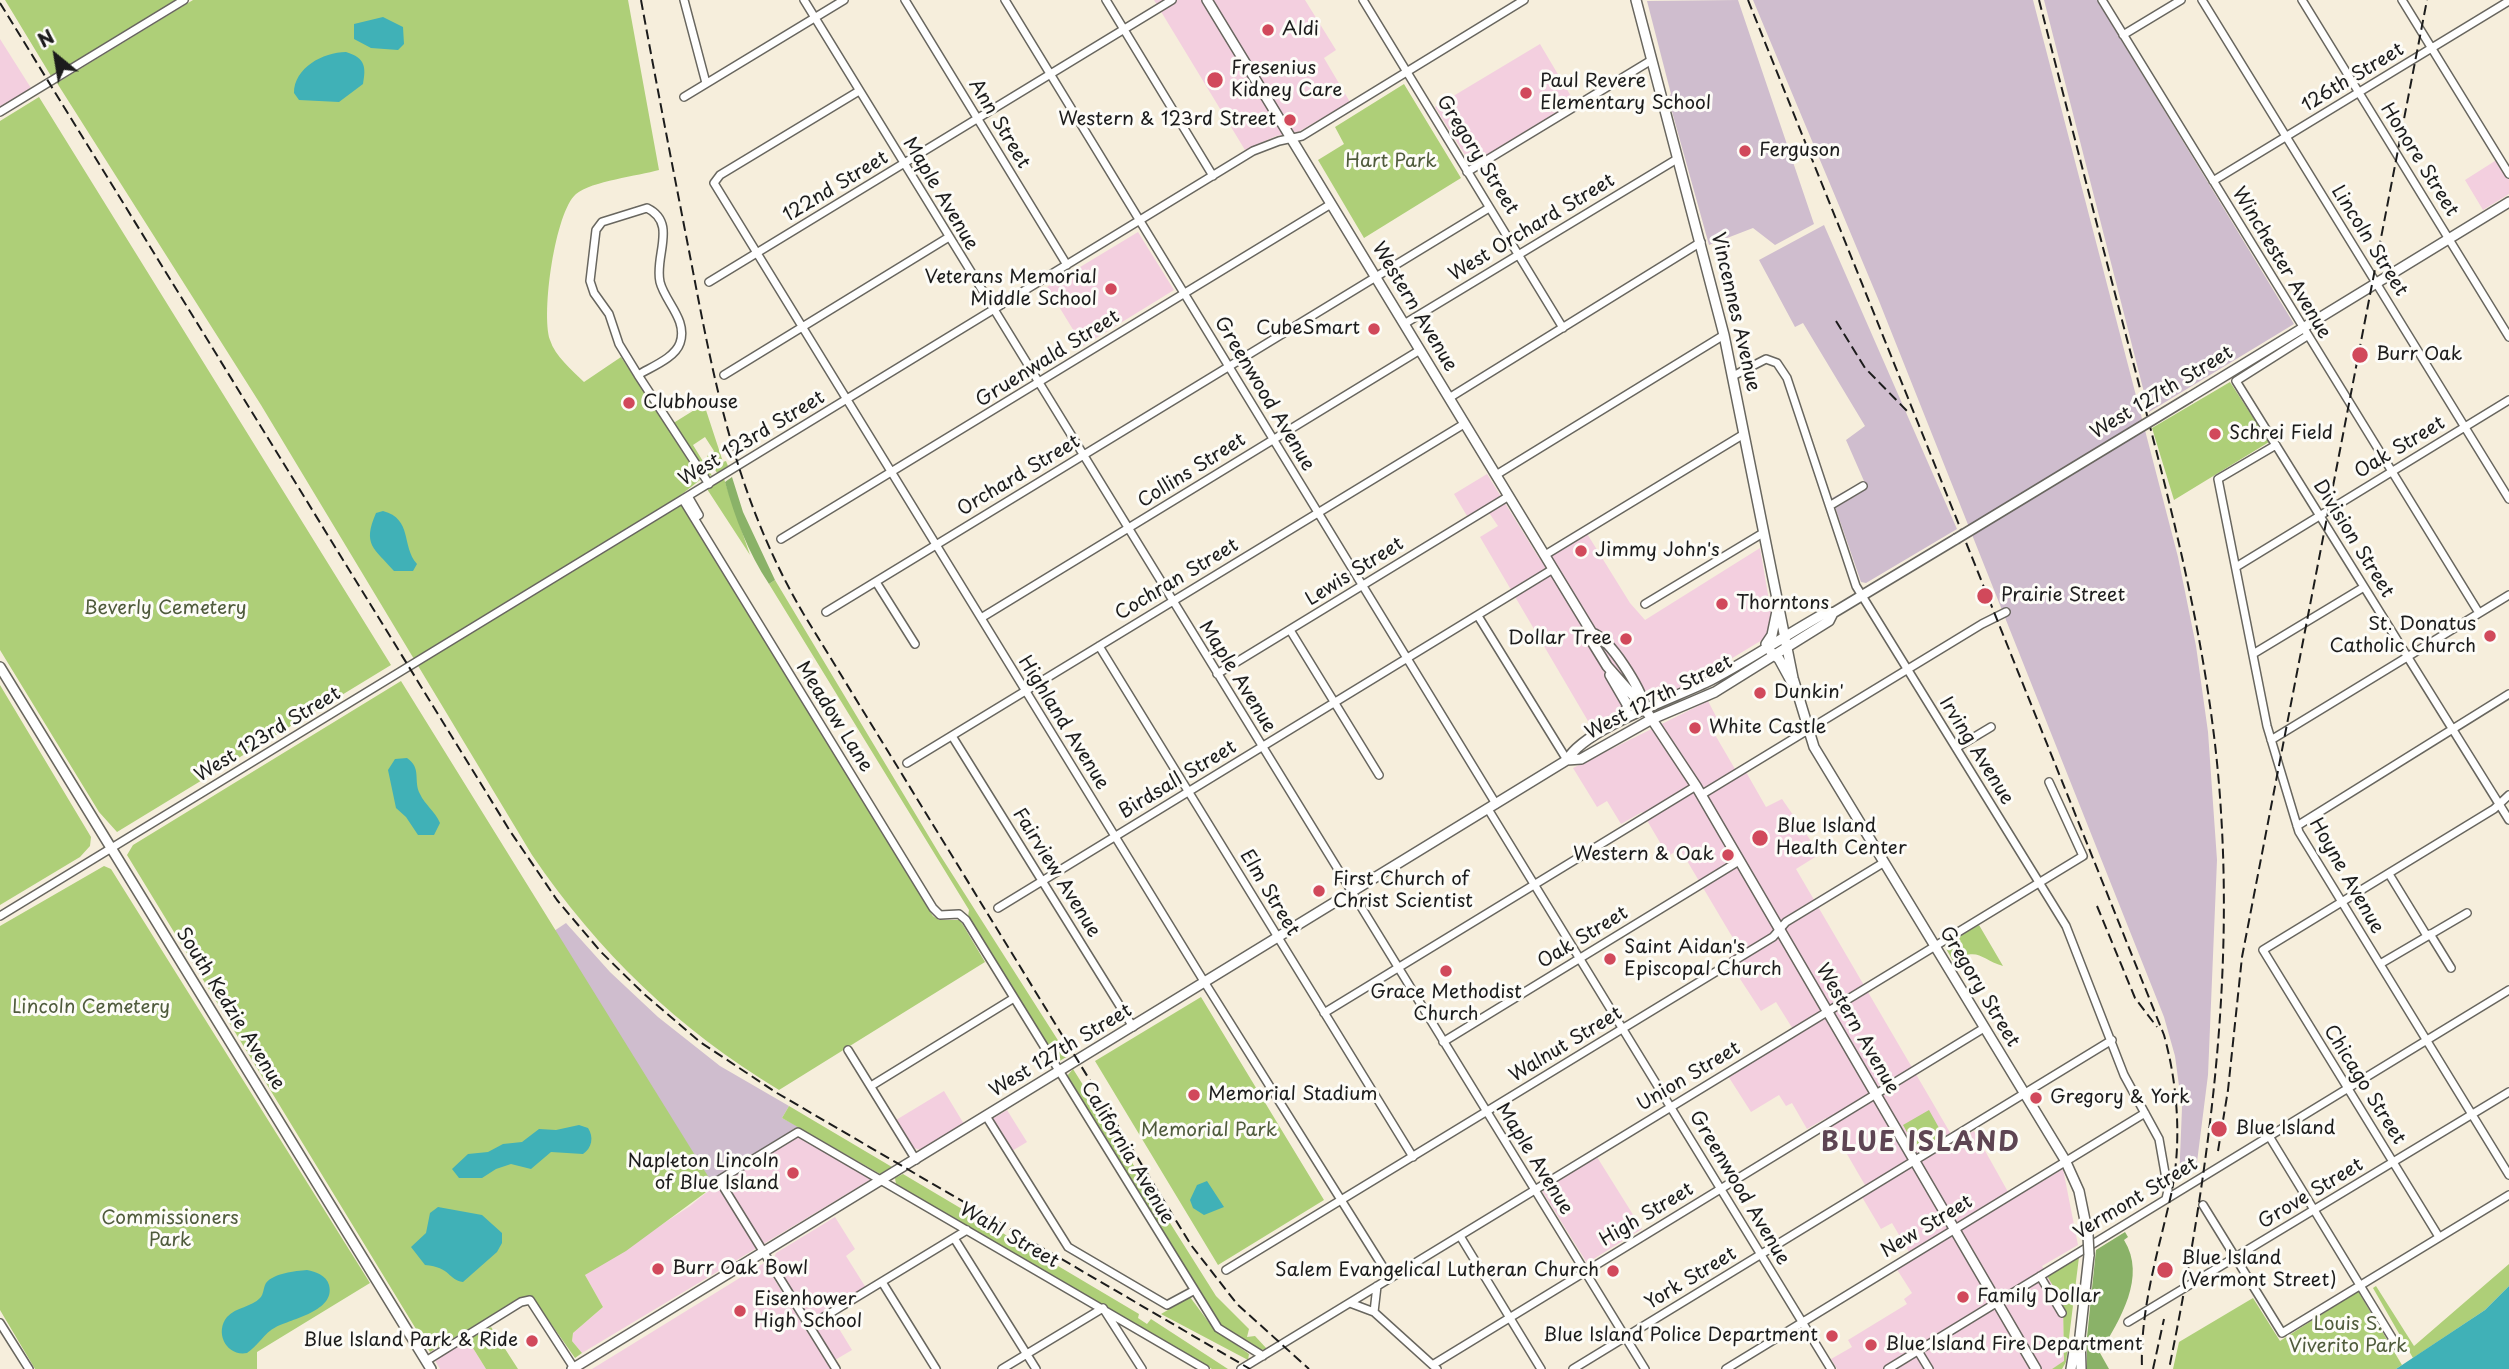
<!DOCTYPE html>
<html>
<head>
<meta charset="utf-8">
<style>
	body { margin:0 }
	#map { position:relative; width:2509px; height:1369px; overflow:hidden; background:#f6eedc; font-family:"Playpen Sans",sans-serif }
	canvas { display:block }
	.north { position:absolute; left:21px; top:21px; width:70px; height:70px; -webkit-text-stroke:5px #fdfcf7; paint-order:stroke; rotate:330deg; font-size:19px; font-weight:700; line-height:28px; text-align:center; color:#1c1c1c }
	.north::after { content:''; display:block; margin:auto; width:24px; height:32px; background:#1c1c1c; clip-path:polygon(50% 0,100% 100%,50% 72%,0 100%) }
</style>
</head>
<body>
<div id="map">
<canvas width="2509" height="1369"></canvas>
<div class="north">N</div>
</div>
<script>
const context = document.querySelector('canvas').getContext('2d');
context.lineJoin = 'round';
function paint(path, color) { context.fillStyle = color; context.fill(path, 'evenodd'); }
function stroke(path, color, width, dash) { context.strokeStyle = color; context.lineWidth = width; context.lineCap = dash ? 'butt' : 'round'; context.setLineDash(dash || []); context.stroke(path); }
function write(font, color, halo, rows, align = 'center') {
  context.font = font + ' "Playpen Sans",sans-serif'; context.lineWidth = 6; context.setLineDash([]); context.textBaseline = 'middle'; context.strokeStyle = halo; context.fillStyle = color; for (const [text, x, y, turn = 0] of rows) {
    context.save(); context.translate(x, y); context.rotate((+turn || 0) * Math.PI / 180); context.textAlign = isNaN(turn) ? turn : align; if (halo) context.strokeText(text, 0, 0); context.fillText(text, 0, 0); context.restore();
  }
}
const built = new Path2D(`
	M1154,0h151l31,50 -12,8 26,44 -52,30 -22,4 -31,14z
	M0,39l31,49 -31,20z
	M1540,44l35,59 -104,62 -36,-58z
	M2498,159l11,18v17l-26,16 -18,-30z
	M1138,232l36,58 -91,56 -36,-59z
	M1487,474l52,84 47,-26 44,71 15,17 115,-72 12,70 -5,19 -84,51 -28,9 -60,36 -115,-196 18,-11 -13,-19 -18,9 -13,-22z
	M1708,701l14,27 -8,5 25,43 7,-4 20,35 16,-8 38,55 -24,15 159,272 19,-10 38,68 51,-30 15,76 -36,21 21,36 1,60 -12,7h-215l-6,-10 21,-12 -4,-7 59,-36 -3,-5 8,-6 -16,-25 16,-11 -20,-34 -11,6 -19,-32 7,-5 -43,-74 -19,11 -15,-26 -6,3 -7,-11 -28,17 -23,-36 68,-42 -20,-32 -15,9 -34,-52 13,-9 -60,-101 -12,7 -26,-44 -21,12 -14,-23 -10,6 -24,-39z
	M944,1091l20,33 -43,26 -7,-2 -18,-28z
	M1007,1110l20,32 -15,9 -20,-32z
	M799,1127l81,47 -298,179 -10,-12 1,-8 30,-26 -18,-32 105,-69 23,-19 1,-7z
	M1597,1157l45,72 -55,34 -45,-72z
	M835,1217l20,32 -9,7 22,35 -38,23 22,36 -17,10 -62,-100 3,-7z
	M764,1263l67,106h-239z
	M463,1332l23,37h-46l-10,-17z`);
const industrial = new Path2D(`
	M1738,0l76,224 -39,21 -22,-17 -44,17 -41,-148 3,-3 -24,-93z
	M1753,0h280l145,557 18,89 12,86 9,128 -9,215 -12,95 -17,11 3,-73 -7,-52 -11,-39 -285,-716z
	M2044,0h53l197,324 -145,88z
	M1824,225l133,304 -91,54 -5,-1 -29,-84 32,-17 -18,-41 19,-14 -62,-103 -8,4 -36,-67z
	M566,923l44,49 48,45 62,49 69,40 -7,12 17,9 -88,55 -157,-251z`);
const green = new Path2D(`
	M5,0h171l-125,76z
	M193,0h435l31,170c-21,6 -67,11 -83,24 -21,18 -35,119 -26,146 5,16 22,30 34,42l37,-25 46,70 37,-23 19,58 3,-1 2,5 -11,7 -10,-17 7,-5 -9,-14 -12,8 19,31 -4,-1 -21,-30 -6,4 19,31 -23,18 256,418 6,4h21l25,42 -206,128c-101,-61 -181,-138 -247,-235l-271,-450 -204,-322z
	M1404,84l57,94 -97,60 -46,-78 26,-16 -9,-17z
	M39,97l352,568 -274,167 -18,-20 -99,-162v-529z
	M2230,382l39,60 -95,58 -22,-72z
	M724,479l26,76 -43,-66z
	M775,580l165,275 128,201 -10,6 -90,-145 1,-7 -200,-326z
	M401,681l310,500 3,-1 -1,7 -87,64 -41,24 18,32 -30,26 -1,8 10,12 -7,5 -42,-60 -44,19 -59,35 -303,-497 6,-10z
	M0,685l91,152 -1,9 -10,11 -80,48z
	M104,866l7,3 259,414 -113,69v17h-222l-35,-59v-384z
	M1979,925l24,41c-22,-6 -24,-20 -50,-5l-9,-16z
	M1201,997l123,203 -106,65 -123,-204z
	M1073,1069l143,227 33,33 -2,8 8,-1 12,13 -6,1 -36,-19 -12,-16 -146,-239z
	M789,1106l103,61 -12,7 -98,-56z
	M1929,1110l14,25 -26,15 -14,-25z
	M903,1174l236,140 -1,4 9,6 4,-5 77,50h-16l-316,-185 -1,-6z
	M2079,1257l-13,105 -4,7h-10l12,-8 -1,-59 -16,-26z
	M2509,1264v22l-24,24 -72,48 -40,-70 3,-2 38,60z
	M2358,1291l44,74 -6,4h-223l6,-27 74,-44 27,43z
	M1190,1297l23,31 36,26 -1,6 -87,-46z
	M491,1327l27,42h-32l-18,-29z`);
const forest = new Path2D(`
	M732,477l11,35 32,68 -6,4c-21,-32 -34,-66 -44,-102z
	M2125,1232l3,5 -4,3c23,37 -4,79 -24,113l9,16h-22v-32l9,-87z`);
const water = new Path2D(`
	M383,17l20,10 1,17 -6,6 -27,-2 -17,-9v-15z
	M346,52c20,6 20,16 17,32l-24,18 -40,-2 -5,-7c0,-25 29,-41 52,-41z
	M383,511c30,8 18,35 34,53l-4,7h-19c-20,-23 -32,-26 -18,-58z
	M407,758c15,10 6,23 13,36 5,11 15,17 20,29l-6,12h-16l-12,-18 -10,-9 -8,-38 7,-11z
	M579,1125l9,3c6,9 4,20 -5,26l-32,-2 -20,17 -20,-5 -15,5 -14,9h-23l-7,-9 16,-15 20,-2 15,-8 19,-2 17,-13 17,1z
	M1207,1181l17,26 -20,8 -11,-7 -3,-8 7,-15z
	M438,1207l44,8 20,18v10l-5,9 -34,30c-15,-2 -12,-15 -38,-17l-14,-18 15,-14 4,-20z
	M307,1270c9,2 19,5 22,15 7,26 -38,34 -53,42 -12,6 -18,19 -29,26 -20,4 -33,-20 -20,-36 9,-10 25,-10 33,-19 4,-4 3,-10 6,-15 8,-10 29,-12 41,-13z
	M2509,1286v83h-113l89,-59z`);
const minor = new Path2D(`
	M684,0l22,83
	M804,0l841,1369
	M905,0l162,265
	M1005,0l491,804
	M1106,0l107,176
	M1363,0l200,328
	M2102,0l377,613
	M2202,0l307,499
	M2302,0l207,337
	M2402,0l107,174
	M2123,35l58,-35
	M859,91l-139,84 -6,8 491,800 185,295
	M684,97l160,-97
	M0,112l184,-112
	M1467,172l183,-111
	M2213,181l296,-180
	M647,208c31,15 7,48 13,74 5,20 28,38 20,61 -5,15 -29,24 -42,32l-19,-31 -10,-30 -15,-21 -4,-12 6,-51 6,-8z
	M709,282l463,-282
	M1404,324l273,-165
	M2307,336l-71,45 273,439
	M638,375l71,109
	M724,375l225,-138
	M1733,376l33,-17 11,4 10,15 69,208 210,340 58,149 35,64 9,51 -2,9
	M1449,398l252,-156
	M2276,445l-58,34 49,247 28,93 4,13 210,343
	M1496,475l228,-140
	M688,496l11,19 -5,3
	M683,500l250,408 7,7 19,-1 7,6 252,408 45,28
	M1831,505l32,-19
	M781,539l550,-335
	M1545,555l199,-121
	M2236,567l273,-167
	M876,582l39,62
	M1645,604l118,-71
	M826,612l663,-404
	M1478,616l89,144
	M981,618l439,-268
	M1290,630l89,145
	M1099,646l314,511
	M2253,654l111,-67
	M1217,674l292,-178
	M952,736l181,291
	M2271,740l238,-145
	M1956,748l35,-21
	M907,763l557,-339
	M1701,795l281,-171 24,-12
	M1488,809l343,560
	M2297,826l212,-132
	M2389,874l38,62
	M998,908l555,-339
	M0,916l1253,-765 26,-10 23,-5 222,-136
	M2430,934l21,34
	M2380,964l87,-51
	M1324,1013l372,-227
	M1443,1042l296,-181
	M848,1050l68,110
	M871,1086l143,-88
	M986,1116l82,131 99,58 26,-14
	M2269,1136l128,210
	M2203,1205l79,128 227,-138
	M1460,1236l81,133
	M2439,1237l-176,-287 231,-141 15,-14
	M954,1238l82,131
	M1226,1270l547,-333 13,-15 97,-59
	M2040,1276l22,37
	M882,1282l54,87
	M1350,1303l24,9 63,57
	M1374,1312l3,-26
	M2128,1322l381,-230
	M0,1323l29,46
	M809,1326l158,-96
	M1918,1351l11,18
	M426,1361l95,-59 9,-2 44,68
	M1434,1364l550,-336
	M836,1369l-117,-189 79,-48 407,237
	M1002,1369l101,-61 39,61
	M1241,1369l842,-513 -34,-74
	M1573,1369l539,-329
	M1726,1369l419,-256
	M1888,1369l621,-379`);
const major = new Path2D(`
	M1207,0l385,633 -1,7 16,26 38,43 51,77 340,583
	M1636,0l88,335 69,343 21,69 251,413 14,31 9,44
	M2190,397l319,-195
	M1592,633c19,6 48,55 53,74
	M1766,644l6,-9 5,-24
	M1771,652l8,7 12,22
	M0,667l431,702
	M1610,675l18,31 -8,14
	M1567,760c18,-32 108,-62 144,-80 39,-20 76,-46 116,-68l6,1 123,-74
	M572,1369l995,-609 14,-1 71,-40 63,-27 114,-71 4,-8
	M2071,1369l4,-24
	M2081,1369l-1,-33 9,-81`);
const rail = new Path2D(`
	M641,0c16,87 33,174 50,261 24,126 46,239 112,352l388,632 46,59 72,65
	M1748,0l416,1035c14,50 18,109 7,160 -13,58 -31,113 -29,174
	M2039,0c32,124 64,249 97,373 38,145 76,289 85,439 12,187 -15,375 -52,557
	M0,3l510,828 47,69 44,52 43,42 56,48 77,51 473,276
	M1836,321l29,47 44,45
	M2097,906l38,92 22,29
	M2218,1151l10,-61 14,-133 185,-957
	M2153,1369l11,-50`);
const majorBridge = new Path2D(`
	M1956,539l234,-142
	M2088,1235l1,20`);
const markers = [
	[1268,30,7,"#d1495b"],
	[1215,80,9,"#d1495b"],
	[1526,93,7,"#d1495b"],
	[1290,120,7,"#d1495b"],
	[1745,151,7,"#d1495b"],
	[1111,289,7,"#d1495b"],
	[1374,329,7,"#d1495b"],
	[2360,355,9,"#d1495b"],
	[629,403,7,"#d1495b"],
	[2215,434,7,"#d1495b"],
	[1581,551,7,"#d1495b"],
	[1985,596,9,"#d1495b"],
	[1722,604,7,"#d1495b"],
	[2490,636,7,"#d1495b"],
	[1626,639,7,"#d1495b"],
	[1760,693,7,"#d1495b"],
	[1695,728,7,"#d1495b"],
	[1760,838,9,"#d1495b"],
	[1728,855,7,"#d1495b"],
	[1319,891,7,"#d1495b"],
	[1610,959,7,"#d1495b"],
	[1446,971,7,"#d1495b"],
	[1194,1095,7,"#d1495b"],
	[2036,1098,7,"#d1495b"],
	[2219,1129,9,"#d1495b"],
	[793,1173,7,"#d1495b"],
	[658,1269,7,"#d1495b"],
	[2165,1270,9,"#d1495b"],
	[1613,1271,7,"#d1495b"],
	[1963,1297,7,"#d1495b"],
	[740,1311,7,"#d1495b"],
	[1832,1336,7,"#d1495b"],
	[532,1341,7,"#d1495b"],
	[1871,1345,7,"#d1495b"]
];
const poiNames = [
	["Aldi",1282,30],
	["Fresenius",1231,69],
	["Kidney Care",1231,91],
	["Paul Revere",1540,82],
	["Elementary School",1540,104],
	["Western & 123rd Street",1276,120,"right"],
	["Ferguson",1759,151],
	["Veterans Memorial",1097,278,"right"],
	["Middle School",1097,300,"right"],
	["CubeSmart",1360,329,"right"],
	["Burr Oak",2376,355],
	["Clubhouse",643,403],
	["Schrei Field",2229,434],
	["Jimmy John's",1595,551],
	["Prairie Street",2001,596],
	["Thorntons",1736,604],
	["St. Donatus",2476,625,"right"],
	["Catholic Church",2476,647,"right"],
	["Dollar Tree",1612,639,"right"],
	["Dunkin'",1774,693],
	["White Castle",1709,728],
	["Blue Island",1776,827],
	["Health Center",1776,849],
	["Western & Oak",1714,855,"right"],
	["First Church of",1333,880],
	["Christ Scientist",1333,902],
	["Saint Aidan's",1624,948],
	["Episcopal Church",1624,970],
	["Grace Methodist",1446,993,"center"],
	["Church",1446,1015,"center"],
	["Memorial Stadium",1208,1095],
	["Gregory & York",2050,1098],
	["Blue Island",2235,1129],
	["Napleton Lincoln",779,1162,"right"],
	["of Blue Island",779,1184,"right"],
	["Blue Island",2181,1259],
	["(Vermont Street)",2181,1281],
	["Burr Oak Bowl",672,1269],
	["Salem Evangelical Lutheran Church",1599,1271,"right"],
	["Family Dollar",1977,1297],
	["Eisenhower",754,1300],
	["High School",754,1322],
	["Blue Island Police Department",1818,1336,"right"],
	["Blue Island Park & Ride",518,1341,"right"],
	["Blue Island Fire Department",1885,1345]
];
const streetNames = [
	["126th Street",2353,78,-31],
	["Ann Street",999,124,59],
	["Gregory Street",1477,155,58],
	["Honore Street",2419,160,58],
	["122nd Street",836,187,-31],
	["Maple Avenue",940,194,59],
	["West Orchard Street",1532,228,-31],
	["Lincoln Street",2369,241,58],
	["Winchester Avenue",2281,263,59],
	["Western Avenue",1414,307,59],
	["Vincennes Avenue",1735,312,77],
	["Gruenwald Street",1048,359,-32],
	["West 127th Street",2162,393,-31],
	["Greenwood Avenue",1264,394,59],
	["West 123rd Street",752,439,-31],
	["Oak Street",2400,448,-31],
	["Collins Street",1192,471,-32],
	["Orchard Street",1019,476,-31],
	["Division Street",2353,539,58],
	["Lewis Street",1355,572,-32],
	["Cochran Street",1177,580,-31],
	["Maple Avenue",1237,677,58],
	["West 127th Street",1659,698,-27],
	["Meadow Lane",834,717,58],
	["Highland Avenue",1063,723,58],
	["West 123rd Street",268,735,-31],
	["Irving Avenue",1976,751,58],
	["Birdsall Street",1178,780,-31],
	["Fairview Avenue",1056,873,58],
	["Hoyne Avenue",2346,876,60],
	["Elm Street",1269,893,59],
	["Oak Street",1583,938,-31],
	["Gregory Street",1979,987,59],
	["South Kedzie Avenue",230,1009,58],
	["Western Avenue",1857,1029,60],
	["Walnut Street",1566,1045,-31],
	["West 127th Street",1061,1051,-31],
	["Union Street",1689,1077,-31],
	["Chicago Street",2364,1085,58],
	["California Avenue",1127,1153,59],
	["Maple Avenue",1534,1159,58],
	["Greenwood Avenue",1739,1188,59],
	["Grove Street",2311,1194,-31],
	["Vermont Street",2136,1199,-31],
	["High Street",1647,1215,-31],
	["New Street",1927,1227,-31],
	["Wahl Street",1009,1236,30],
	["York Street",1691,1279,-31]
];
const parkNames = [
	["Hart Park",1391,162],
	["Beverly Cemetery",165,609],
	["Lincoln Cemetery",91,1008],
	["Memorial Park",1209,1131],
	["Commissioners",170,1219],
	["Park",170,1241],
	["Louis S.",2348,1325],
	["Viverito Park",2348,1347]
];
const districtNames = [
	["BLUE ISLAND",1921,1144]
];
paint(built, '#f3cfdf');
paint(industrial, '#cfbdce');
paint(green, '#aecf78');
paint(forest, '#8ab268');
paint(water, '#40b1b7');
stroke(minor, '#68665f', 10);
stroke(major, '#68665f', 12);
stroke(minor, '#fff', 7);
stroke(major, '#fff', 9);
stroke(rail, '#1c1c1c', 2, [10, 5]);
stroke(majorBridge, '#68665f', 12, []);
stroke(majorBridge, '#fff', 9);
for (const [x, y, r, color] of markers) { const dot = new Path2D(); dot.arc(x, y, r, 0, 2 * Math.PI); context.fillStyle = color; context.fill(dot); stroke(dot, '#fdfcf7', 2.5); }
write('19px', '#1c1c1c', '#fdfcf7', poiNames, 'left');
write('19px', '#1c1c1c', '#fdfcf7', streetNames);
write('19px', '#4f5b3c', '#fdfcf7', parkNames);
context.letterSpacing = '2px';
write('bold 26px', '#5e4553', '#fdfcf7', districtNames);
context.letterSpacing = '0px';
</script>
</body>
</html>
